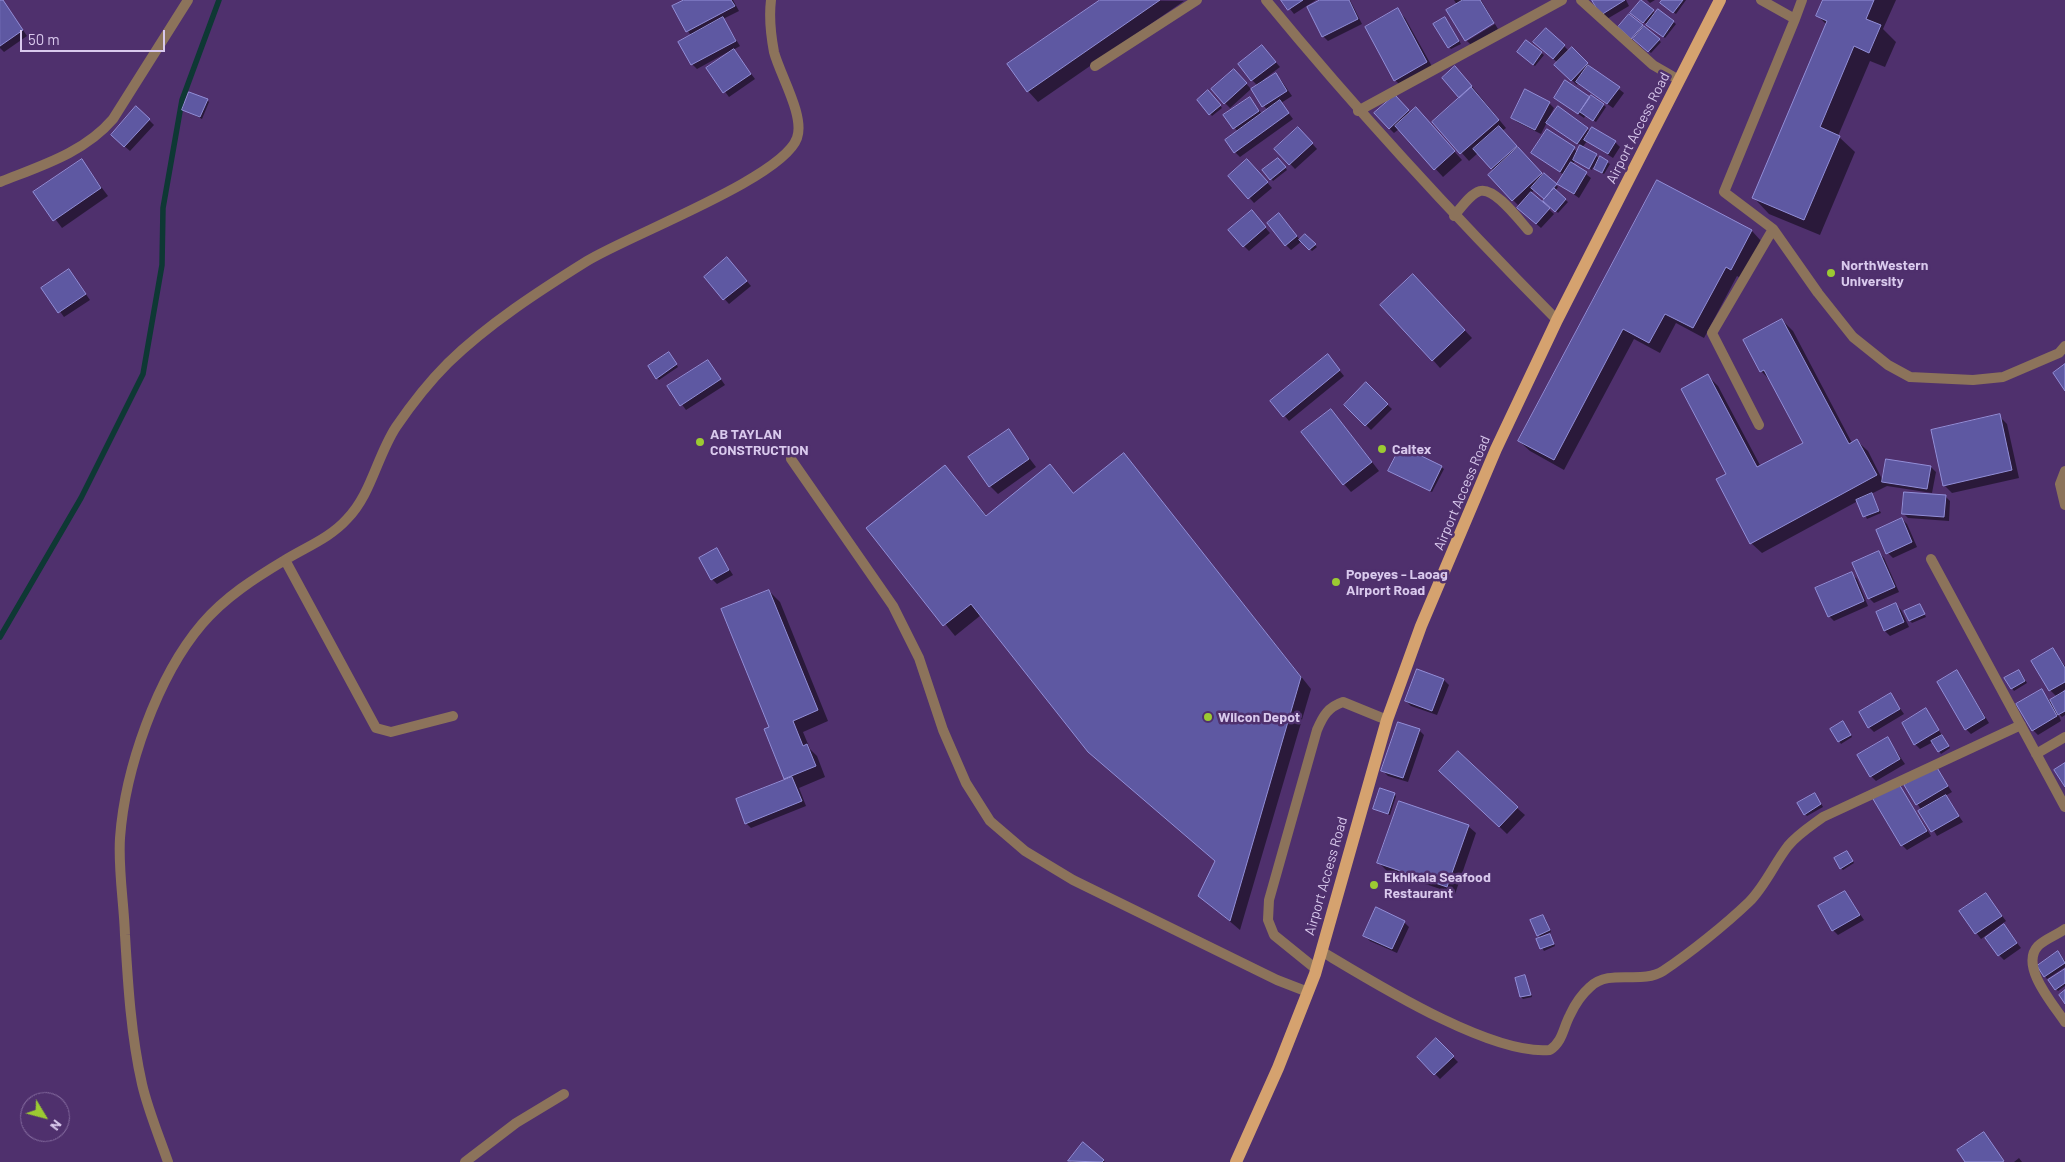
<!DOCTYPE html>
<html>
<head>
<meta charset="utf-8">
<style>
	body { margin:0 }
	#map { position:relative; width:2065px; height:1162px; overflow:hidden; background:#4f306d; font-family:Barlow,sans-serif }
	canvas { display:block }
	.north { position:absolute; left:20px; top:1092px; width:50px; height:50px; box-sizing:border-box; background:#4f306d; border:1px solid #866da0; border-radius:50%; rotate:127deg; font-size:14px; font-weight:700; line-height:20px; text-align:center; color:#d9c9ed }
	.north::after { content:''; display:block; margin:auto; width:18px; height:22px; background:#9cca32; clip-path:polygon(50% 0,100% 100%,50% 72%,0 100%) }
	.scale { position:absolute; left:20px; top:30px; width:145px; height:22px; box-sizing:border-box; border:2px solid #d9c9ed; border-top:0; padding-left:6px; font-size:15px; line-height:18px; white-space:nowrap; color:#d9c9ed; -webkit-text-stroke:4px #4f306d; paint-order:stroke }
</style>
</head>
<body>
<div id="map">
<canvas width="2065" height="1162"></canvas>
<div class="north">N</div>
<div class="scale">50 m</div>
</div>
<script>
const context = document.querySelector('canvas').getContext('2d');
context.lineJoin = 'round';
function paint(path, color) { context.fillStyle = color; context.fill(path, 'evenodd'); }
function stroke(path, color, width, dash) { context.strokeStyle = color; context.lineWidth = width; context.lineCap = dash ? 'butt' : 'round'; context.setLineDash(dash || []); context.stroke(path); }
function write(font, color, halo, rows, align = 'center') {
  context.font = font + ' Barlow,sans-serif'; context.lineWidth = 5; context.setLineDash([]); context.textBaseline = 'middle'; context.strokeStyle = halo; context.fillStyle = color; for (const [text, x, y, turn = 0] of rows) {
    context.save(); context.translate(x, y); context.rotate((+turn || 0) * Math.PI / 180); context.textAlign = isNaN(turn) ? turn : align; if (halo) context.strokeText(text, 0, 0); context.fillText(text, 0, 0); context.restore();
  }
}
const shadow = new Path2D(`
	M0,0h3l24,36 -23,16 -4,-4z
	M686,0h47l6,11 -16,8 17,27 -7,4 22,29 -26,18 -21,-28 21,-15 -1,-2 -31,17 -5,-5 -1,-28 -17,-29z
	M1102,0l82,1 -146,101 -10,-11z
	M1283,0h33l-22,14z
	M1323,0h27l12,24 -34,17 -5,-5 -14,-29z
	M1454,0h27l13,22 -28,17 -9,-34z
	M1593,0h33l3,6 -22,13z
	M1647,0h8l-5,3z
	M1664,0h22l-10,14 -12,-9z
	M1824,0h72l-13,29 13,13 -11,25 -15,-6 -32,75 17,16 -35,83 -51,-21 -15,-16 73,-173 -9,-9z
	M1642,1l14,13 3,-3 17,13 -11,14 -33,-25z
	M1397,10l8,8 29,52 -31,18 -8,-8z
	M1630,15l31,27 -10,11 -32,-26z
	M1447,20l14,24 -10,5 -2,-2z
	M1495,24l3,5 -27,16 -4,-4z
	M1526,41l18,14 -9,11 -14,-12z
	M1564,46l5,5 3,-3 20,20 32,25 -11,15 -35,-25 -1,2 -21,-20 2,-2 -18,-16z
	M1267,52l13,15 -17,13 1,2 12,-7 5,5 11,16 -11,7 12,16 -53,38 -5,-5 3,-20 -13,-16 25,-18 12,16 6,-3 -16,-21 6,-4 -6,-6z
	M1460,72l46,56 -4,3 41,45 2,-1 13,12 -3,4 13,11 -10,11 -23,-24 -4,4 23,21 -13,14 -17,-15 1,-13 -1,-1 -6,6 -5,-5 -19,-29 -16,-18 -9,8 -35,-39 27,-24z
	M1239,76l12,13 -21,19 -5,-5z
	M1210,94l12,14 -10,8 -13,-16z
	M1555,98h34l12,4 5,5 -10,15 -10,-7 -2,3z
	M207,100l2,2 -7,17 -19,-10z
	M1400,101l10,12 13,3 39,44 -19,17 -44,-48 -5,4 -5,-5z
	M1549,103l5,5 -6,11 39,10 28,13 5,5 -7,11 -26,-17 -5,7 28,16 -6,10 -11,-7 -1,3 -17,-9 -2,3 18,14 -12,20 -20,-14 5,-9 -31,-22 14,-22 31,21 5,-5 -36,-25 -6,12 -24,-12 -5,-4z
	M137,108l17,17 -24,26 -18,-16z
	M1298,128l19,21 -22,20 -19,-20z
	M1278,159l9,11 -14,11 -9,-11z
	M81,160l27,36 -46,32 -27,-36z
	M1252,165l20,23 -18,15 -24,-27z
	M1657,181l95,50 10,11 -20,37 -5,-3 -33,62 -28,-15 -16,30 -26,-14 -70,131 -34,-19 -11,-10z
	M1256,217l14,16 -21,18 -5,-5z
	M1284,220l16,20 5,-4 12,11 -5,4 -10,-10 -11,9 -5,-5z
	M732,264l19,22 -22,18 -24,-27z
	M73,276l17,24 -26,17 -21,-29z
	M1420,283l52,55 -32,30 -7,-8z
	M1782,320l11,11 59,112 5,-2 11,10 15,30 48,-14 5,5 -4,21 -45,-7 -16,8 10,19 -14,6 -9,-18 -96,52 -11,-10 -24,-69 -19,-98 10,10 43,81 44,-23 -33,-62 -11,-11z
	M671,356l7,11 -19,13 -2,-2z
	M708,361l17,24 -39,25 -17,-23z
	M1332,361l12,15 -55,45 -17,-20z
	M1366,384l26,25 -21,21 -25,-25z
	M1999,416l8,8 12,54 -67,15 -8,-8z
	M1338,418l41,53 -28,21 -7,-8z
	M1008,430l28,37 -38,27 -8,-8z
	M1124,454l187,235 -71,241 -40,-34 16,-35 -235,-246 -26,21 -87,-108 77,-61 42,49 63,-50 24,28z
	M1441,467l3,2 -12,23 -40,-19z
	M1945,496l5,5 -1,20 -41,-3 -5,-5z
	M1902,519l5,5 10,23 -24,11 -5,-5z
	M717,550l16,25 -16,9 -5,-5z
	M1879,553l5,5 15,34 -25,11 -5,-5z
	M1852,574l5,5 11,27 -34,15 -5,-5z
	M769,591l11,11 48,119 -25,11 7,17 7,7 8,21 -26,11 7,18 -55,22 -5,-5 41,-42 -21,-51 5,-2z
	M1896,605l5,5 8,17 -19,9 -5,-5 -8,-18z
	M1920,606l6,11 -14,6 -2,-2z
	M2053,649l12,17v23l-2,2 2,1v23l-3,2 -4,-4 3,8 -23,14 -5,-5 8,-40 9,11 7,-4 -7,-7z
	M1957,671l32,52 -18,11 -5,-5z
	M2021,673l6,10 -13,8 -8,-12z
	M1444,680l5,5 -12,30 -26,-9 -5,-5z
	M1890,694l14,20 -30,18 -5,-5z
	M1926,710l24,38 -9,6 -8,-12 -13,7 -5,-5z
	M1845,725l7,12 -11,7 -9,-14z
	M1419,730l5,5 -16,47 -20,-6 -5,-5z
	M1888,739l17,25 -29,17 -5,-5z
	M1936,768l16,24 -7,4 18,26 -26,14 -31,-51z
	M1449,778l68,30 8,7 -18,19z
	M1899,785l32,51 -24,14 -5,-5z
	M1394,794l2,2 -6,19 -16,-7z
	M1817,797l6,10 -16,9 -2,-2z
	M1468,826l8,7 -21,61 -68,-23 -8,-8z
	M1847,852l7,11 -11,7 -2,-2z
	M1845,892l19,28 -26,15 -5,-5z
	M1986,895l20,26 -25,18 -20,-27z
	M1545,918l6,14 -9,4 1,2 7,-2 5,10 -11,5 -6,-11 4,-1 -4,-4z
	M1404,922l5,5 -12,26 -27,-12 -5,-5z
	M2004,926l17,22 -17,12 -5,-5z
	M2058,953l7,8v6l-18,12 -9,-13z
	M2065,970v16l-7,5 -2,-2z
	M1525,977l7,20 -9,2 -2,-2z
	M1436,1040l22,22 -18,17 -21,-22z
	M1083,1144l22,18h-34z
	M2019,1158l3,4h-8z`);
const stream = new Path2D(`
	M0,637l81,-139 62,-124 19,-109 1,-57 19,-108 37,-100`);
const building = new Path2D(`
	M0,0h3l20,30 -23,16z
	M684,0h47l4,6 -49,26 -14,-26z
	M1100,0h60l-133,92 -20,-28z
	M1281,0h22l-15,10z
	M1320,0h29l9,19 -36,18 -15,-30z
	M1463,0h17l14,23 -29,18 -19,-31z
	M1592,0h33l-24,15z
	M1641,0l13,10 -11,13 -13,-10z
	M1662,0h21l-10,13 -13,-10z
	M1823,0h51l-8,19 15,6 -12,28 -15,-7 -34,81 20,9 -36,84 -52,-22 75,-177 -11,-5z
	M1398,8l29,54 -33,19 -29,-54z
	M1658,9l16,12 -11,16 -17,-12z
	M1629,14l14,11 -12,14 -13,-12z
	M723,17l13,24 -45,24 -13,-23z
	M1445,17l14,24 -11,7 -15,-24z
	M1644,26l16,13 -12,13 -15,-13z
	M1546,28l19,17 -12,14 -20,-17z
	M1526,40l16,12 -9,13 -16,-13z
	M1262,45l14,17 -25,19 -13,-17z
	M1572,47l16,16 -17,18 -17,-16z
	M734,49l17,25 -28,19 -17,-25z
	M1588,65l32,22 -13,17 -31,-22z
	M1455,66l17,20 -13,12 -17,-20z
	M1234,69l13,14 -23,21 -13,-15z
	M1276,73l11,18 -25,16 -11,-18z
	M1565,80l25,17 -12,17 -24,-16z
	M1471,87l28,33 -39,34 -28,-32z
	M1525,89l25,13 -15,28 -24,-12z
	M1208,90l13,15 -12,10 -12,-15z
	M189,92l19,7 -8,18 -18,-7z
	M1395,95l14,15 -20,19 -15,-16z
	M1591,95l13,9 -11,17 -13,-9z
	M1250,97l9,14 -26,18 -10,-14z
	M1280,100l9,13 -55,40 -9,-13z
	M136,106l14,13 -26,28 -13,-12z
	M1558,106l30,22 -11,16 -31,-21z
	M1416,107l39,44 -21,19 -39,-44z
	M1499,126l18,20 -26,23 -18,-20z
	M1298,127l15,16 -24,22 -15,-16z
	M1592,127l24,14 -8,13 -24,-14z
	M1547,129l28,18 -15,25 -29,-19z
	M1580,145l17,9 -8,15 -16,-9z
	M1518,147l24,26 -30,28 -24,-26z
	M1600,156l8,5 -6,12 -8,-4z
	M1278,158l8,9 -16,13 -8,-10z
	M82,159l19,29 -48,33 -20,-29z
	M1247,159l21,23 -20,17 -20,-23z
	M1571,162l16,10 -13,22 -17,-10z
	M1544,173l13,11 -13,15 -13,-11z
	M1657,180l95,50 -21,40 -5,-3 -33,61 -28,-14 -16,29 -26,-14 -69,131 -36,-19z
	M1554,188l12,11 -11,13 -12,-11z
	M1531,192l19,16 -14,16 -19,-16z
	M1252,210l14,17 -23,20 -15,-17z
	M1279,213l18,23 -12,10 -18,-23z
	M1305,234l11,10 -7,6 -10,-10z
	M727,257l20,24 -24,19 -19,-23z
	M69,269l17,25 -28,19 -17,-25z
	M1413,274l52,56 -33,31 -52,-56z
	M1782,319l67,125 8,-5 20,36 -127,69 -34,-65 10,-5 -45,-85 27,-15 49,93 46,-24 -39,-73 -4,2 -17,-32z
	M669,352l8,12 -21,15 -8,-13z
	M1328,354l12,16 -57,47 -13,-16z
	M708,360l13,19 -41,27 -13,-20z
	M2065,364v27l-12,-18z
	M1366,382l22,22 -23,22 -21,-21z
	M1331,409l41,53 -29,23 -42,-53z
	M2000,414l12,56 -69,16 -12,-56z
	M1009,429l20,30 -40,28 -21,-30z
	M1401,446l41,20 -12,25 -42,-20z
	M1124,453l177,224 -71,244 -32,-25 17,-35 -127,-109 -117,-148 -28,22 -77,-98 79,-63 41,51 64,-52 23,29z
	M1886,459l45,7 -4,23 -45,-7z
	M1904,492l42,3 -2,22 -42,-3z
	M1872,493l7,18 -16,6 -7,-17z
	M1902,518l10,24 -26,12 -10,-24z
	M717,548l12,22 -18,10 -12,-22z
	M1879,551l16,36 -27,12 -16,-36z
	M1852,572l12,29 -36,16 -13,-29z
	M769,590l49,120 -25,11 10,25 4,-2 9,22 -32,13 -20,-50 5,-2 -48,-118z
	M1896,603l8,19 -20,9 -8,-19z
	M1920,604l5,10 -16,7 -5,-10z
	M2053,648l12,20v14l-16,9 -18,-30z
	M1417,669l27,10 -12,32 -27,-10z
	M1957,670l28,48 -20,12 -28,-48z
	M2019,670l6,11 -14,8 -7,-11z
	M2042,689l15,27 -25,15 -16,-27z
	M2065,691v20l-7,4 -8,-15z
	M1891,693l9,16 -32,19 -9,-16z
	M1926,708l13,22 -25,15 -12,-22z
	M1843,721l8,14 -13,7 -8,-13z
	M1398,722l22,7 -17,49 -22,-7z
	M1942,735l7,11 -11,6 -7,-11z
	M1888,737l12,22 -30,18 -13,-22z
	M1458,751l60,56 -19,20 -60,-56z
	M2065,763v24l-11,-17z
	M1936,766l12,20 -32,19 -12,-20z
	M792,777l10,24 -57,23 -9,-25z
	M1899,784l28,47 -26,15 -28,-47z
	M1380,788l15,5 -7,21 -15,-5z
	M1815,793l6,11 -17,11 -7,-12z
	M1946,795l13,21 -28,16 -13,-21z
	M1399,801l70,24 -22,62 -70,-24z
	M1847,851l6,10 -13,8 -6,-11z
	M1845,891l15,24 -28,16 -14,-25z
	M1986,893l16,23 -27,18 -16,-23z
	M1376,907l29,14 -13,28 -29,-13z
	M1543,915l7,15 -13,6 -7,-16z
	M2004,924l13,19 -19,13 -13,-18z
	M1550,934l4,10 -14,5 -4,-10z
	M2058,951l7,12 -21,14 -7,-11z
	M2065,969v14l-10,7 -7,-10z
	M1525,975l6,20 -11,2 -5,-19z
	M2065,990v14l-6,-9z
	M1436,1038l18,18 -20,19 -17,-18z
	M1984,1132l20,29 -2,1h-37l-8,-12z
	M1083,1142l21,18 -2,2 -34,-1z`);
const lane = new Path2D(`
	M1761,0l34,19 7,-19
	M1773,229l45,64 35,44 35,28 22,12 63,3 30,-3 56,-24 6,-7
	M1759,425l-47,-92 61,-104 -49,-37 71,-173
	M791,459l102,147 26,52 24,72 23,53 24,38 35,30 48,29 204,100 31,12
	M1316,969l-42,-34 -6,-15 1,-20 48,-170c6,-14 11,-23 26,-28l44,18`);
const street = new Path2D(`
	M1266,0c92,112 189,217 291,320
	M1581,0l72,65 26,15
	M1095,66l102,-66
	M1358,111l204,-111
	M0,182c40,-16 84,-29 113,-63l75,-119
	M1454,216c7,-8 16,-22 26,-25 15,-4 39,29 48,39
	M2065,471l-5,13 5,21
	M1931,559l134,248
	M285,560l91,168 15,4 62,-16
	M2036,754l29,-17
	M2065,929c-8,6 -20,10 -27,17 -19,20 16,59 27,76
	M1321,951c52,31 170,105 229,99 13,-9 13,-22 20,-35 5,-11 11,-20 20,-28 20,-19 51,-2 73,-16 27,-18 62,-46 86,-69 16,-16 25,-38 39,-56 10,-12 23,-20 35,-29l198,-92
	M168,1162c-9,-26 -20,-52 -26,-78 -11,-49 -14,-99 -17,-149 -1,-32 -7,-65 -5,-97 5,-69 37,-161 82,-214 23,-27 53,-46 83,-64 21,-13 45,-22 62,-41 24,-24 30,-63 49,-92 15,-22 33,-45 52,-64 40,-39 91,-72 139,-102 42,-26 196,-83 210,-123 8,-22 -17,-63 -23,-86 -3,-16 -5,-36 -3,-52
	M465,1162l51,-39 48,-29`);
const primary = new Path2D(`
	M1236,1162l42,-94 37,-94 72,-254 34,-94 75,-177 61,-129 163,-320`);
const markers = [
	[1831,273,5,"#9cca32"],
	[700,442,5,"#9cca32"],
	[1382,449,5,"#9cca32"],
	[1336,582,5,"#9cca32"],
	[1208,717,5,"#9cca32"],
	[1374,885,5,"#9cca32"]
];
const streetNames = [
	["Airport Access Road",1638,128,-63],
	["Airport Access Road",1462,493,-67],
	["Airport Access Road",1326,876,-74]
];
const poiNames = [
	["NorthWestern",1841,265],
	["University",1841,281],
	["AB TAYLAN",710,434],
	["CONSTRUCTION",710,450],
	["Caltex",1392,449],
	["Popeyes - Laoag",1346,574],
	["Airport Road",1346,590],
	["Wilcon Depot",1218,717],
	["Ekhikaia Seafood",1384,877],
	["Restaurant",1384,893]
];
paint(shadow, '#0007');
stroke(stream, '#0e3834', 5.5);
paint(building, '#5e58a2');
stroke(building, '#928ed7', 1);
stroke(lane, '#8c735b', 10);
stroke(street, '#8c735b', 10);
stroke(primary, '#d5a26f', 12);
for (const [x, y, r, color] of markers) { const dot = new Path2D(); dot.arc(x, y, r, 0, 2 * Math.PI); context.fillStyle = color; context.fill(dot); stroke(dot, '#4f306d', 2); }
write('14px', '#d9c9ed', '#4f306d', streetNames);
write('bold 14px', '#d9c9ed', '#4f306d', poiNames, 'left');
</script>
</body>
</html>
